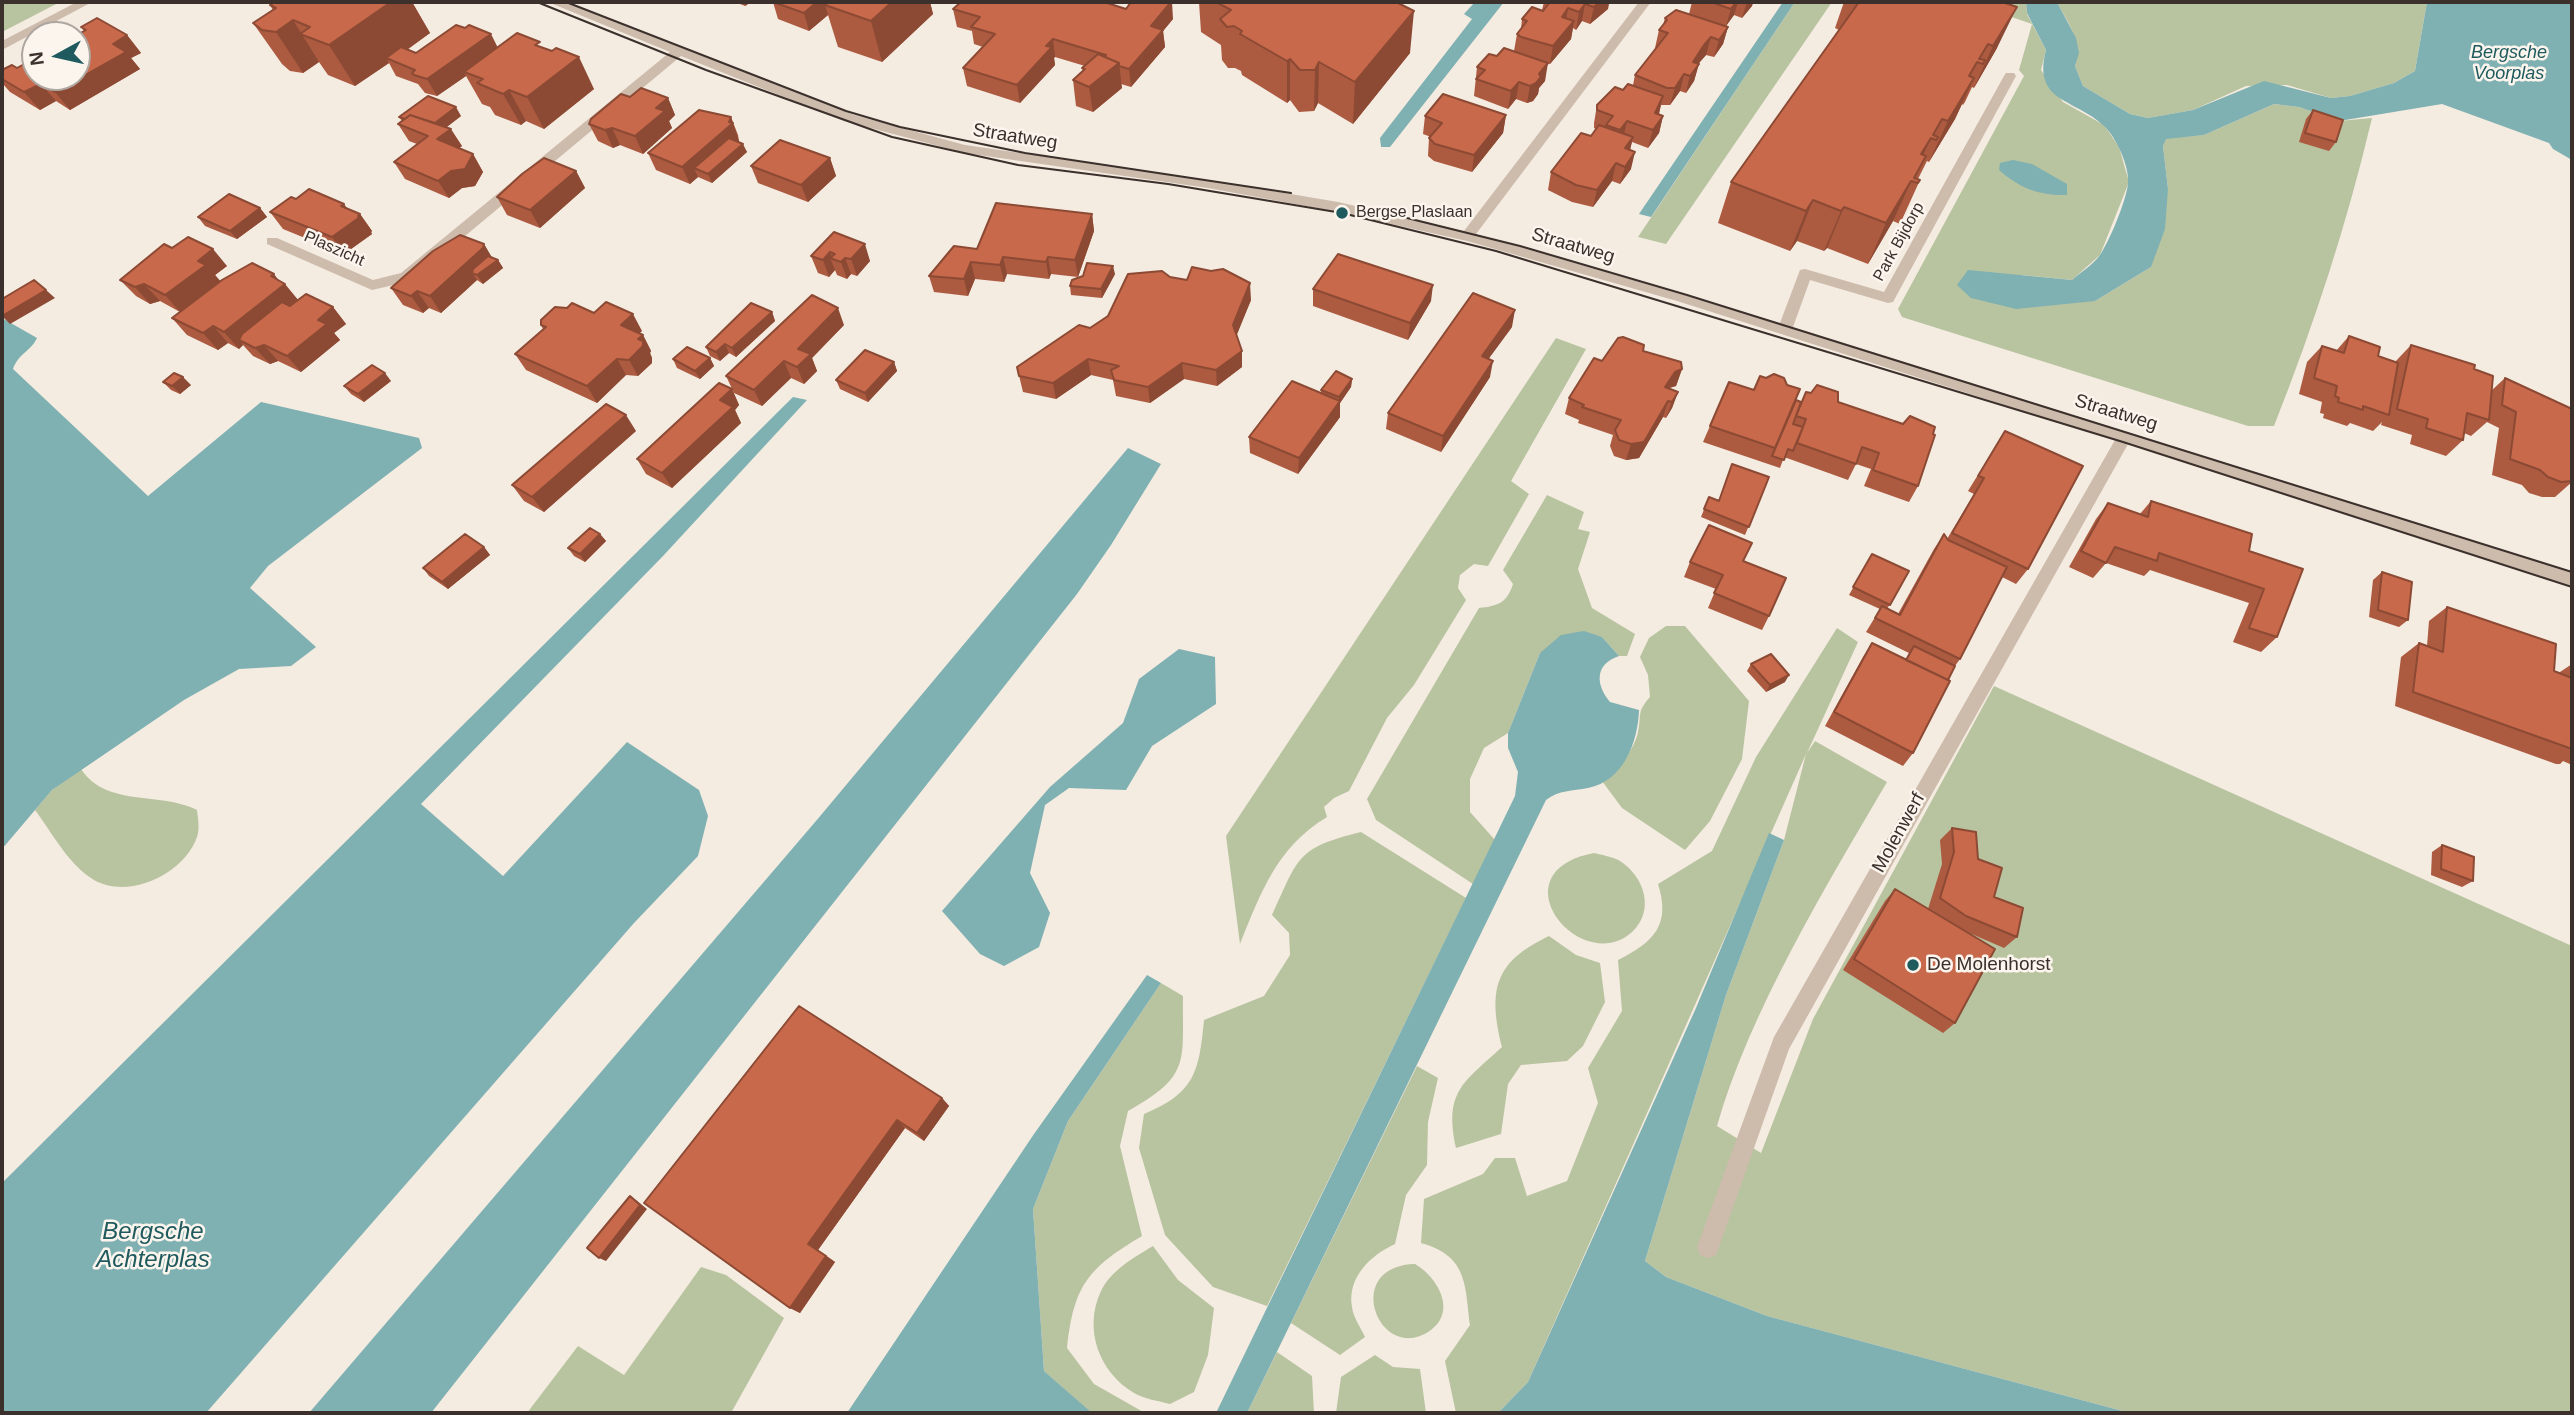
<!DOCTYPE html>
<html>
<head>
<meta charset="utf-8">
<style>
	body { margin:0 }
	#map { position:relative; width:2574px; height:1415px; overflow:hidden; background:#f4ebe1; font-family:Helvetica,sans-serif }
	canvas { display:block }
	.frame { position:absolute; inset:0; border:4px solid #3b302b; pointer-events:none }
	.north { position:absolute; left:21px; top:21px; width:70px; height:70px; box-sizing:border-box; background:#fbf5ee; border:2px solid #aea6a0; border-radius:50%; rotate:262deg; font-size:19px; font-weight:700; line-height:28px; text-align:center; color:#3b302b }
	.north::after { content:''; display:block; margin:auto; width:24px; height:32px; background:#1f5a5e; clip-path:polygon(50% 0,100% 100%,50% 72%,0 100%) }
</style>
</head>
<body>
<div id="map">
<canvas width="2574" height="1415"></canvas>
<div class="frame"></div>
<div class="north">N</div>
</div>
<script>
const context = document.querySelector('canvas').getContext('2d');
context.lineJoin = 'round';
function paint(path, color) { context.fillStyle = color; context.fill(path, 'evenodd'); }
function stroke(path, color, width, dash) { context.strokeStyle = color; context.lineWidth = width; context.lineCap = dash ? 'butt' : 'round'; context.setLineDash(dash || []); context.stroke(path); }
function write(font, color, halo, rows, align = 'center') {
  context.font = font + ' Helvetica,sans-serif'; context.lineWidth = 5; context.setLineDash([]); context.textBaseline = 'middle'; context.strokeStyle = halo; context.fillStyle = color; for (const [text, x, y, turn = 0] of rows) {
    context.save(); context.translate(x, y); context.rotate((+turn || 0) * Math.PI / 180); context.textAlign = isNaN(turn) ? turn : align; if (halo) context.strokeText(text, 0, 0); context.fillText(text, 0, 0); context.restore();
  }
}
const green = new Path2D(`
	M2,2h58l-58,30z
	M1795,2h37l-166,242 -28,-7z
	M1968,2h58l1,12 19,36 -5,20 22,32 41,23 15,22 10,35 -29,73 -28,25 -51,-5 74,26 56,-34 17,-78 -5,-43 3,-8 38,-3 70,-31 25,3 40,14 33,-3c-25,106 -58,207 -98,308h-26l-346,-109 -4,-8 126,-233 -5,-6 13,-46z
	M2057,2h370l-12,69 -21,12 -44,13 -19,2 -44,-13 -41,1 -53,24 -45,8 -18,-4 -47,-28 -8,-20c8,-24 -7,-43 -18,-64z
	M1556,338l30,11 -75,132 18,13 -41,72 -14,-2 -14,11 -2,13 8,12 -52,85 -27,33 -38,73 -15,7 -10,9 3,10c-50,30 -66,75 -87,127l-14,-108z
	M1547,495l37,17 -6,17 12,3 -12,37 14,39 43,26 -8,22h-8l-17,-19 -62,16 -32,80 -24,15 -14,31v33l25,28 -22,44 -97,-64 -9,-21 112,-191c19,-2 28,-5 34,-24l-10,-14z
	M1666,626h19l64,75 -7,58 -32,62 -25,29 -63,-42 -20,-27c14,-9 33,-32 36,-49 4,-18 -2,-19 12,-35l-2,-22 -8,-18 9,-19z
	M1837,628l21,14 -51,111 8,-12 72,41c-61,104 -137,229 -170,344l44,27 52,-134 181,-333 578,260v467h-442l-363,-97 -101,-39 -21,-16 81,-266 58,-155 22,-86 -278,628 -30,31h-42l-11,-52 25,-36c-5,-42 -3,-69 -49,-82l3,-44 59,-25 12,-16h20l12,38 40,-15 31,-78 -10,-35 34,-57 -4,-51c36,-18 53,-35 40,-76l54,-33 44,-94z
	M81,769c26,39 79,22 116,41 1,9 3,18 0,27 -13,37 -68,63 -103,43 -26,-16 -41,-46 -59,-70l17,-20z
	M1361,832l105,66 -199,408 -54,-19 -48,-52 -26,-87 5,-34c51,-21 55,-42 60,-94l60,-24 26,-41 -1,-22 -17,-18c27,-58 24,-67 89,-83z
	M1594,853c8,2 19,4 26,8 25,16 35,50 12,71 -51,46 -138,-60 -38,-79z
	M1549,936l27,19 24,8 5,39 -22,44 -16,15 -46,4 -13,19 -7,50 -45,14c-12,-57 7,-65 46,-101 -14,-57 -8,-85 47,-111z
	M1161,983l22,13c-1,66 9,79 -55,115l-8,35 22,90c-54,32 -68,49 -75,112l27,36 51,29h-54l-47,-42 -11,-162 35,-88z
	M1417,1066l21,12 -10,44 -1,43 -21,30 -11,49c-24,11 -48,33 -43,63 1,10 9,21 13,30l-25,18 -49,-32z
	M1153,1246l25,34 36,28 -6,47 -14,37 -24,12c-11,-3 -26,-5 -36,-11 -35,-21 -51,-64 -33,-102 10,-21 34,-34 52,-45z
	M1415,1264c21,12 43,46 16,66 -51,37 -91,-64 -16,-66z
	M701,1267l25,8 58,43 -53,95h-204l51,-67 46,29z
	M1277,1352l35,24 2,37h-67z
	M1375,1355l18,12 27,2 6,44h-90l5,-36z`);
const water = new Path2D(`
	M1475,2h29l-114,145h-9l-1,-9 92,-119 -8,-5z
	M1783,2h12l-144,215 -12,-3z
	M2026,2h31l19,36 3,15 -4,13 8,20 47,28 18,4 45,-8 71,-29 67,17 19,-2 44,-13 21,-12 12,-69h145v158l-19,-11 -4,-6 -107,-39 -103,17 -40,-14 -25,-3 -70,31 -38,4 -3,7 5,43 -3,40 -14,38 -56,34 -79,8 -45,-11 -14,-13 11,-15 104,10c9,-8 22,-16 28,-25 10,-15 26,-54 28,-71 2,-17 -12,-47 -24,-58 -29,-28 -72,-23 -58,-76l-19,-37z
	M2013,160l19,4 35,20v11c-27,1 -48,-7 -68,-25l1,-7z
	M2,318l35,20c-6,13 -19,16 -24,31l135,127 113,-94 158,36 3,10 -154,118 -18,22 66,59 -25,19 -52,3 -55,31 -132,90 -50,59z
	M793,397l14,3 -144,156 -242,248 82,72 124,-134 72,48 9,26 -10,40 -64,67 -428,490h-204v-230z
	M1128,448l33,16 -50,81 -34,49 -646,819h-122l507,-592z
	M1584,631l18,6 17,19c-24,8 -24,28 -9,46l29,8c-1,31 -15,71 -51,78 -16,3 -29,2 -42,12l-299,613h-31l299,-617 3,-24 -10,-24v-15l32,-80 21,-18z
	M1179,649l36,8 1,47 -64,42 -26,44 -57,-2 -24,17 -15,68 20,40 -11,34 -35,19 -24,-12 -38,-43 108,-124 73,-64 16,-44z
	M1769,833l15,7 -58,155 -81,266 21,16 101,39 363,97h-632l30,-31 168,-374z
	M1147,975l14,8 -93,138 -35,88 11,162 48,42h-245l187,-279z`);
const minor = new Path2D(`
	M77,2h15l-90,48v-9z
	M548,2h16l290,113 111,30 243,35 130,22 126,29 175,-229h12l-175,232 304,89 20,-53 5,-1 79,23 120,-216 2,-3h8l2,3 -123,226 -5,1 -78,-23 -17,47 779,245v14l-444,-142 -339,605 -70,198 -3,8 -8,3 -8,-3 -3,-8 77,-210 341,-597 -438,-139 -210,-60 -129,-29 -130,-24 -243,-35 -121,-32 -163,-65 -270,225 -39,9 -105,-46v-6h10l96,42 28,-7 269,-221z`);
const tram = new Path2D(`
	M537,2l169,68 186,67 126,28 150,19 174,29 154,38 627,191 449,145
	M566,2l280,109 54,16 125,26 266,40
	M1407,218l113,28 167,49 885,277`);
const wall = new Path2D(`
	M275,2h137l18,31 -23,17 9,3 82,-6 45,1 51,41 -50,40 -18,-8 -5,4 -26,-10 -5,-8 -8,-3 -16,-28 -29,20 -12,-3 -7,-9 -22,-8 -7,-13 -34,23 -27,-11 -9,-13 -16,11 -13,-2 -8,-7 -29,-41 20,-13 -3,-5z
	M735,2h16l-6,4z
	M773,2h157l3,12 -51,48 -44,-15 -10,-32 -19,16 -31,-12z
	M1199,2h197l14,51 -57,71 -35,-21 -4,8 -15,1 -9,-12 -3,3 -45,-28 -1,-4 -6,-3h-7l-6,-8 -1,-15 -20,-13z
	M1544,2h65l-1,7 -18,15 -8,-3 -6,9 -3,-2 -2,11 -21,25 -4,-1 -1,18 -6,7 -1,6 -5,7 -6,2 -11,-4 -8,10 -34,-13 3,-29 20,-11 17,-5 3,-17 4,-5 1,-10 20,-9z
	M1692,2h61l-1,4 -10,12 -8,-3 -8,11 2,1 -5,17 -9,13 -8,-2 -7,8 -5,18 -8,12 -6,-2 -10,14h-9l-2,9 4,2 -4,17 -11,15 -16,-6 -2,8 1,19 -11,15 -8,-3 -19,26 -21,-5 -24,-12 3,-18 40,-36 5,-7 -2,-1v-5l3,-18 26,-15 10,-5 2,-10 21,-27h-1l4,-18 4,-5 2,-7 24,-4z
	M1844,2h161l-8,46 -23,40 -2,-1 -7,15 -2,3 -1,-1 -7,15 -26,43 -2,-1 -9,18 2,1 -20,44 -7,-3 -25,43 -41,-16 -3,3 -27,-10 -7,10 -72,-28 13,-41 108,-152 -4,-2z
	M953,9h173l47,10 -10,12 2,16 -34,40 -10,-3 1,4 -29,24 -17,-6 -3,-26 10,-9 -1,-3 3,-2 -30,-9 -1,1 1,7 -35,38 -53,-17 -4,-18 20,-21 -9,-3 -2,-13 -15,-4z
	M81,27l46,8 14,18 -10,5 9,11 -70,41 -14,-9 -16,9 -30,-18 -8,-9v-13l15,-2 67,-37z
	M630,97l38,1 7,17 -6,6 3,7 -29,26 -23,-9 -7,3 -15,-7 -9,-17z
	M2313,110l23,32 -7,9 -30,-9 7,-23z
	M1506,115l-3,18 -31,39 -38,-11 -6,-5 1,-18 2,-1 -8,-3 2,-18z
	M461,116l-14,11 15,19 -3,2 14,6 10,18 -8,14 -13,2 -13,10 -44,-19 -11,-17 23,-18 -8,-3 -11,-17 4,-3 -3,-4z
	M731,117l7,18 1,6v1l8,10 -35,31 -14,-6 -8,7 -34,-14 -8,-17z
	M830,158l6,18 -28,26 -50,-19 -7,-17z
	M576,171l9,17 -45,40 -33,-13 -10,-18z
	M296,199l48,5 3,5 13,5 12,17 -1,1 1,2 -28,20 -61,-25 -13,-17z
	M260,208l7,9 -30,22 -32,-13 -7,-9z
	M1092,214l2,17 -16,46 -27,-3 -2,5 -42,-5 -3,8 -29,-3 -7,17 -34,-4 -5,-16z
	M834,232l36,29 -13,15 -6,-2 -4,5 -10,-4 -2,-5 -6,7 -11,-4 -7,-17z
	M484,244l8,14 6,2 5,8 -20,16 -6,-4 -36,33 -12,-5 -6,5 -20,-8 -12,-17z
	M172,248l55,18 -12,9 5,6 60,1 18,18 35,7 13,17 -12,9 6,7 -39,32 -23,-11 -8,3 -17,-8 -10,-11 -4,4 -11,-6 -10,7 -31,-15 -15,-17 8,-6 -20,-11 -10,3 -14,-8 -16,-16z
	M1115,274l-13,24 -31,-3 -1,-9z
	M1170,277l81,23 -15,35 6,16v16l-25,19 -33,-7 -34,24 -34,-7 -3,-16 -22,-5 -35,24 -33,-7 -6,-25 73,-39z
	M1313,289l118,12 -23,39 -95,-34z
	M772,312l3,9 -39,36 -7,-4 -9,8 -10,-5 -4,-9z
	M594,313l48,18 -3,2 4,2 8,16 -1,2 2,5v5l-14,13 -12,-1 -29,28 -71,-33 -11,-16 28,-25 -2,-4z
	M844,325l-32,33 5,13 -13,13 -13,-6 -29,28 -28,-13 -8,-17z
	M1512,327l-24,32 2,18 -49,75 -55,-23 2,-16z
	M2349,336l29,20 17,6 16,-17 63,24 17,22 14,-13 67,31v73l-17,15h-13l-13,-4 -7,-8 -30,-10 7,-47 -12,-6 -16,14 -7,-3 -1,7 -17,16 -36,-12 2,-9 -31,-10 1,-3 -9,9 -23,-8 -3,3 -24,-8 1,-4 -4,-1 2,-11 -23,-8 8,-32 15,-16 14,5z
	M1643,351l39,18 -6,17 -7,2 9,4 -6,16 -6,10 -3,-1 -24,41 -13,2 -12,-4 -4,-10 3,-11 -35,-12 1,-3 -14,-6 4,-16 33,-37z
	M710,358l4,8 -14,13 -23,-11 -4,-9z
	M894,362l3,9 -29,31 -28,-13 -4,-9z
	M1352,379l-1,8 -11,16v14l-42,57 -48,-21 -1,-16 72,-44v-3z
	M391,381l-27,21 -13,-8 -7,-8z
	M163,382l28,3 -11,9 -9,-4z
	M732,389l7,16 -4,5 6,13 -69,65 -26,-14 -9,-15z
	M1801,402h37l95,32 -15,52 -9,16 -45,-16 7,-17 -15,-5 -8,16 -64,-23 -4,11 -77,-26 7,-16 83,-20z
	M636,431l-92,81 -20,-11 -12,-16z
	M2005,431l23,138 -12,15 -14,-7 -42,82 -5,7 -42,87 -10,13 -78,-40 38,-69 9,-14 34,16 3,-6 -43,-21 14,-23 -31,-14 23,-41 37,17 -22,38 11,5 36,-65 10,-15 3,5 27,-45 -6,-3z
	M1769,477l-24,58 -44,-18 8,-20 10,3z
	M2151,501l98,50 54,18 -26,68 -16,15 -28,-10 16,-39 -99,-33 -6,6 -38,-13 -13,15 -24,-11 27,-48 12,-16 32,11z
	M600,534l6,7 -21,21 -11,-6 -6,-8z
	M484,547l6,8 -42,34 -19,-13 -6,-8z
	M1743,561l26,55 -7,14 -54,-22 8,-19 -32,-12 6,-15z
	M2382,572l26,48 -9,7 -30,-10 4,-37z
	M2447,607l107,64 6,2v-1l12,-8v101l-9,-4 -3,3h-4l-161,-58 6,-49 18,-14 8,3 2,-25z
	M1751,664l34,18 -19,10 -19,-21z
	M1952,828l26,31 16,38 23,40 -13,11 -37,-16 -12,91 -12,10 -100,-63 42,-69 10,-12 33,20 14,-45 -2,-24z
	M2442,845l31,36 -11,6 -31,-12 1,-23z
	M942,1098l7,8 -25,35 -19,-13 -87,122 17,12 -35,51 -10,-5 -146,-105z`);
const shadedWall = new Path2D(`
	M391,2h21l18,31 -38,27 -6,-2 3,5 -34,23 -26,-41z
	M744,2h7l-6,4z
	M817,2h25l-17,3 3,10 -19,16 -5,-18z
	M892,2h38l3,12 -51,48 -11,-41z
	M1172,2l1,17 -10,12 2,16 -34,40 -2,-18 22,-43z
	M1599,2h10l-1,7 -18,15 4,-17z
	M1736,2h2l-4,13 -8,11 5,-17z
	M1747,2h6l-1,4 -10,12z
	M1585,4l-3,17 -6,9 3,-18z
	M2017,7l-20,41 -23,40 19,-42z
	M1568,8l-3,18 -3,-9z
	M1414,11l-4,42 -57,71 2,-42z
	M293,20l26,42 -16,11 -27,-41z
	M1574,21l-3,18 -21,25 3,-18z
	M1728,27l-5,17 -9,13 5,-17z
	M491,34l9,18 -36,20 2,4 -29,20 -10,-17z
	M127,35l14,18 -10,5 9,11 -70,41 -15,-18 58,-48z
	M1711,37l-5,18 -7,8 -5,8 5,-7 -5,17 -8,12 7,-31 11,-17z
	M1053,39l2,18 -1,1 1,7 -35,38 -3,-18 29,-39z
	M579,57l15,32 -50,40 -17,-32z
	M1290,59v41l-3,3v-42z
	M1319,62l-1,41 -4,8 1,-41z
	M1119,63l3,25 -29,24 -4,-25z
	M1548,63l-3,18 -6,7 -1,6 -5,7 -6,2 3,-17z
	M1684,74l-4,17 -10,14 5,-17z
	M1974,78l-19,41 -26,43 19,-41z
	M1519,82l-3,17 -8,10 3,-18z
	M41,84l15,17 -16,9 -16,-18z
	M509,90l17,31 -5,4 -18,-31z
	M1663,96l-4,17 -8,17 4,-17z
	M668,98l7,17 -6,6 3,7 -29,26 -8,-18 21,-28z
	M456,107l5,9 -28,21 -5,-8z
	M1506,115l-3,18 -31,39 2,-17z
	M1663,116l-4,17 -11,15 5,-18z
	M731,117l8,24 -35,31 -10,-4 4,9 -8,7 -8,-17 47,-45z
	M1627,121l-4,17 -7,9 4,-17z
	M612,128l8,17 -7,3 -8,-18z
	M451,129l11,17 -14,10 -11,-17z
	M1633,137l-4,17 -4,-6z
	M1931,138l-38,83 -25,43 18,-41 35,-69z
	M743,144l4,8 -35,31 -4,-9z
	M1635,152l-4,17 -11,15 5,-17z
	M473,154l10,18 -8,14 -13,2 -13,10 -11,-17z
	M830,158l6,18 -28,26 -7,-17z
	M1616,163l-4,18 -19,26 4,-17z
	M576,171l9,17 -45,40 -10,-18z
	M1813,200l-16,41 -7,10 16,-40z
	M344,204l11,16 3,-4 2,-2 12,17 -1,1 1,2 -28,20 -12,-17 9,-31z
	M1844,207l-17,41 -3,3 17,-40z
	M260,208l7,9 -30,22 -7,-8z
	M1092,214l2,17 -16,46 -3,-17z
	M484,244l10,17 4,-1 5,8 -20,16 -6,-9 -5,-2 5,7 -36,33 -11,-17z
	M865,244l5,17 -13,15 -6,-17z
	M213,249l14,17 -12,9 6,7 -41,30 -15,-17 33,-34z
	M830,252l2,6h-2l5,12 -6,7 -6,-17z
	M1003,257l4,17 -3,8 -4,-17z
	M1048,257l3,17 -2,5 -3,-17z
	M845,258l6,16 -4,5 -6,-17z
	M971,262l4,17 -7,17 -4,-17z
	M1113,266l2,8 -13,24 -1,-9z
	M274,274l9,12 2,-2 14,17 -60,39 4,5 -4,4 -15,-17 47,-56z
	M1250,283l1,17 -17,42 -1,-17z
	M144,284l16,17 -10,3 -15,-17z
	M1433,285l-2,16 -23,39 2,-17z
	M46,290l9,8 -45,26 -8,-8z
	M417,291l12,17 -6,5 -12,-17z
	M333,307l13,17 -12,9 6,7 -39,32 -14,-16 31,-36z
	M838,308l6,17 -32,33 5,13 -13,13 -7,-17 1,-18z
	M1515,310l-3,17 -33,45 3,-16z
	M772,312l3,9 -39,36 -4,-9z
	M633,314l9,17 -12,11 -9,-17z
	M213,326l15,17 -10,7 -15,-17z
	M643,335l8,16 -1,2 2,5v5l-14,13 -9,-16 9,-21z
	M725,344l4,9 -9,8 -4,-9z
	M264,345l14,16 -8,3 -15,-16z
	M1242,351v16l-25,19 -1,-16z
	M710,358l4,8 -14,13 -5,-8z
	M617,359l9,16 -29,28 -10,-17z
	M1088,359l3,16 -35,24 -3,-16z
	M784,361l7,17 -29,28 -8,-16z
	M1493,361l-3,16 -49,75 2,-16z
	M894,362l3,9 -29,31 -3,-9z
	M1182,363l2,16 -34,24 -2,-16z
	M1682,369l-6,17 -7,2 -4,-1 10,-15z
	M385,373l6,8 -27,21 -6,-8z
	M183,377l8,8 -11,9 -8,-8z
	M1352,379l-1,8 -11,16v14l-42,57 1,-16 40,-55v-6z
	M732,389l7,16 -4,5 6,13 -69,65 -10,-15 58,-73z
	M1678,392l-6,16 -6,10 6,-16z
	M1668,401l-5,16 -24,41 -13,2 5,-16z
	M626,415l10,16 -92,81 -12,-15z
	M600,534l6,7 -21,21 -5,-8z
	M484,547l6,8 -42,34 -6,-7z
	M1789,675l-4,7 -19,10 4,-7z
	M942,1098l7,8 -25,35 -7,-8z
	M897,1120l8,8 -87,122 17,12 -35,51 -10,-5 18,-64z
	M630,1196l6,4 11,9 -41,52 -7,-3z`);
const building = new Path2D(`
	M275,2h116l-62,43 -29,-11 10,-7 -17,-7 -17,12 -14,-2 -9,-7 23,-15 -6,-3z
	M773,2h44l-13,11z
	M829,2h63l-21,19 -46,-16z
	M961,2h143l22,7 5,-7h40l-20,24 12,4 -34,39 -10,-3v-3l-14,-6 1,-2 -53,-16 -7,7 6,1 -35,38 -54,-17 32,-34 -24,-7 9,-10 -27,-8z
	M1216,2h180l18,9 -59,71 -36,-20 -4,8h-15l-10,-11 -3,2 -47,-27 2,-3 -8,-5 -7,1 -7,-8 11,-9z
	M1549,2h50l-5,5 -9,-3 -6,8 -11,-4 -6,9 12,4 -21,25 -32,-9 -4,-3 10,-13 -5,-2 10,-12 11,4 7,-9z
	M1711,2h25l-5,7z
	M1859,2h143l15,5 -24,39 -5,-2 -9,15 6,1 -2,4 -6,-2 -8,14 5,2 -26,43 -6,-2 -9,16 5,2 -2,3 -5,-2 -10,16 5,2 -12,22 6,2 -2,3 -7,-2 -25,42 -42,-16 -3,4 -28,-11 -7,11 -75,-29z
	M1676,10l52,17 -9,13 -8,-3 -7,8 -11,17 6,2 -9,12 -6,-2 -9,14h-8l-32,-13 33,-42 -9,-3 8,-10 -2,-2z
	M97,18l30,17 -14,9 13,8 -71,40 -14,-8 -17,8 -22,-13v-9l10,-5 5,3 18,-10v19h42v-42l9,-5 -5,-3z
	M456,25l9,3 4,-3 22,9 -64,45 -13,-4 -2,-2 3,-3 -29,-12 15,-11 15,6z
	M517,33l23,9 -5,3 17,6 4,-3 23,9 -52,40 -18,-7 -6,4 -26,-11 6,-4 -19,-7z
	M1504,48l44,15 -9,11 2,3 -5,6 -6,3 -11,-4 -8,9 -35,-12 9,-9 -8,-3 12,-13 8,2z
	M1098,54l21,9 -30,24 -16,-7 12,-11 -3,-1z
	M1628,84l35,12 -8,17 8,3 -10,14 -26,-9 -7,9 -14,-5 7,-9 -16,-6v-5l18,-18 8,3z
	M641,88l27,10 -12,10 9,3 -30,25 -23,-8 -7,2 -16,-6 2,-5 30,-25 9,3z
	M1443,94l63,21 -32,40 -39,-11 -6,-6 13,-15 -17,-7z
	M428,96l28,11 -21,16 -25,-8 -5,4 -6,-2z
	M699,110l32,7 -2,5 4,1 -51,44 -34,-14z
	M2313,110l30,10 -7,22 -31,-9z
	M410,115l41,14 -14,10 36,15 -8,15 -14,2 -13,10 -44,-19 34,-26 -30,-12z
	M1599,125l34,12 -8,11 10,4 -10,15 -9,-4 -19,27 -21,-5 -25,-13 30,-39 10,3z
	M729,138l14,6 -35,30 -14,-6z
	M780,140l50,18 -29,27 -50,-19z
	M544,158l32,13 -46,39 -33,-13 25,-23z
	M309,189l35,15 -3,2 19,8 -2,2 2,1 -28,20 -62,-25 21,-15 5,2z
	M229,194l31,14 -30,23 -32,-14z
	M996,203l96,11 -17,46 -27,-3 -2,5 -43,-5 -3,8 -29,-3 -7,17 -35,-3 25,-30 23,3z
	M834,232l31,12 -14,15 -6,-1 -4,4 -11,-4 5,-4 -5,-2 -7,8 -12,-4z
	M460,235l24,9 -1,4 -53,48 -13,-5 -6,5 -20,-8 42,-37z
	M188,237l25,12 -15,12 8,4 -41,30 -21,-11 -9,3 -15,-7 44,-36 8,4z
	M1338,254l95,31 -23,38 -97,-34z
	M488,256l10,4 -21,15 -5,-2 1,-4z
	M252,263l22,11 -3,2 14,8 -61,48 -11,-6 -10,7 -31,-15 50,-38z
	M1087,263l26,3 -12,23 -31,-3 2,-6 11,-4z
	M1192,267l19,4 12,-2 27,14 -17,42 9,26 -26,19 -34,-7 -34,24 -34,-7 -3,-10 8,-4 -31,-7 -35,24 -34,-7 -2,-9 62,-42 11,3 18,-12 20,-42 34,-3 8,6 17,3z
	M34,280l12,10 -44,26v-17z
	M1473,293l42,17 -33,46 11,5 -50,75 -55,-23z
	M306,294l27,13 -15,13 9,4 -40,32 -23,-11 -9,3 -16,-8 3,-6 40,-32 8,4z
	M812,295l26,13 -40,41 13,5 -14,13 -13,-6 -30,29 -28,-14z
	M606,302l27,12 -12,11 22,10 -5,4 5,2v5l-14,14 -12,-1 -30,27 -72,-32 31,-27 -5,-2v-5l14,-13 12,1 5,-5 22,10z
	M751,303l21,9 -40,36 -7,-4 -9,8 -10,-5z
	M2349,336l31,11 -2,9 20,7 -9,52 -26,-9v4l-25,-8 1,-4 -4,-2 2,-10 -23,-8 8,-32 22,7z
	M1623,337l21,8 -1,6 38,11 1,7 -7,3 -10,15 13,5 -6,10 -4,-1 -24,41 -13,2 -12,-4 -4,-10 6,-10 -39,-13 2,-2 -15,-7 25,-40 8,3 16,-23z
	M2411,345l64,20 -1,4 19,7 -4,44 -22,-7 -4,27 -37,-12 2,-9 -31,-10z
	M687,347l23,11 -15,13 -22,-12z
	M865,350l29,12 -29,31 -29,-13z
	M372,365l13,8 -27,21 -14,-8z
	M1336,371l16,8 -13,18 -18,-7z
	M174,373l9,4 -11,9 -9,-4z
	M1774,374l10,4 3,7 13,4 -25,59 -65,-22 19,-44 25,8 6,-14 6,2z
	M2505,378l67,31v72l-11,1 -13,-5 -8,-7 -30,-11 6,-47 -14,-7z
	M1292,381l48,20 -41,57 -50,-21z
	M719,383l13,6 -12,11 13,7 -71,66 -25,-14z
	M1817,385l21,7v10l65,22 7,-8 25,11 -2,7 2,1 -17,51 -45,-16 6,-17 -17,-6 -6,17 -59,-21 9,-24 -10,-3 10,-24 5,1z
	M1796,400l5,2 -8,22 10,3 -10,24 -5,-2 -4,11 -12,-4z
	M606,404l20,11 -94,82 -20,-12z
	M2005,431l78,35 -55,103 -76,-36 32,-55 -6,-2z
	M1732,464l37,13 -20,50 -45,-18 5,-12 10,4z
	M2151,501l101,33 -3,17 54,18 -26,68 -28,-9 15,-39 -105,-36 -2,8 -42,-14 -9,16 -25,-12 27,-48 40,14z
	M1709,525l43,18 -9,18 43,17 -17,38 -55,-23 9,-18 -33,-13z
	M590,528l10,6 -20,20 -12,-6z
	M465,534l19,13 -42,35 -19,-14z
	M1944,534l4,6 59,27 -47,92 -85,-41 7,-12 18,9z
	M1872,554l37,17 -19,34 -37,-18z
	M2382,572l30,10 -4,38 -30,-10z
	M2447,607l109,37 -2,27 18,7v71l-159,-57 6,-49 24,9z
	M1872,643l78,38 -37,72 -79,-41z
	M1914,646l41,20 -7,14 -42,-20z
	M1771,654l18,21 -19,10 -19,-21z
	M1952,828l24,4 2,27 24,9 -8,29 29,11 -6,29 -51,-21 -26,-18 14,-46z
	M2442,845l32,12 -1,24 -32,-12z
	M1895,889l100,60 -40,74 -101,-64z
	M799,1006l143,92 -25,35 -20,-13 -89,124 18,12 -36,52 -146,-105z
	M630,1196l10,9 -41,53 -12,-10z`);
const markers = [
	[1342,213,7,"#1f5a5e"],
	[1913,965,7,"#1f5a5e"]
];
const farPoinames = [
	["Bergse Plaslaan",1356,213]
];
const farStreetnames = [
	["Park Bijdorp",1899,242,-61],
	["Plaszicht",334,249,24]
];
const farWaternames = [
	["Bergsche",2509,53],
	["Voorplas",2509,74]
];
const streetNames = [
	["Straatweg",1015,137,9],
	["Straatweg",1573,246,16],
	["Straatweg",2116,413,17],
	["Molenwerf",1899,833,-61]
];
const poiNames = [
	["De Molenhorst",1927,965]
];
const nearWaternames = [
	["Bergsche",153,1232],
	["Achterplas",153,1260]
];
paint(green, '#b8c4a0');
paint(water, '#7fb0b2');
paint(minor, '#cdbbac');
stroke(tram, '#3b302b', 2);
paint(wall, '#ac5a40');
paint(shadedWall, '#8c4a34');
paint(building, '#c8694b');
stroke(building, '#8c4a34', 2);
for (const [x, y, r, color] of markers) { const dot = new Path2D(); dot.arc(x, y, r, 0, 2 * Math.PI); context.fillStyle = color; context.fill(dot); stroke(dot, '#fbf5ee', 2.5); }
write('16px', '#3b302b', '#fbf5ee', farPoinames, 'left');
write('16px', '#3b302b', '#fbf5ee', farStreetnames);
write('italic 18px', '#1f5a5e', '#fbf5ee', farWaternames);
write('19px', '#3b302b', '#fbf5ee', streetNames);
write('19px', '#3b302b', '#fbf5ee', poiNames, 'left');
write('italic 24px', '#1f5a5e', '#fbf5ee', nearWaternames);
</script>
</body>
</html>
